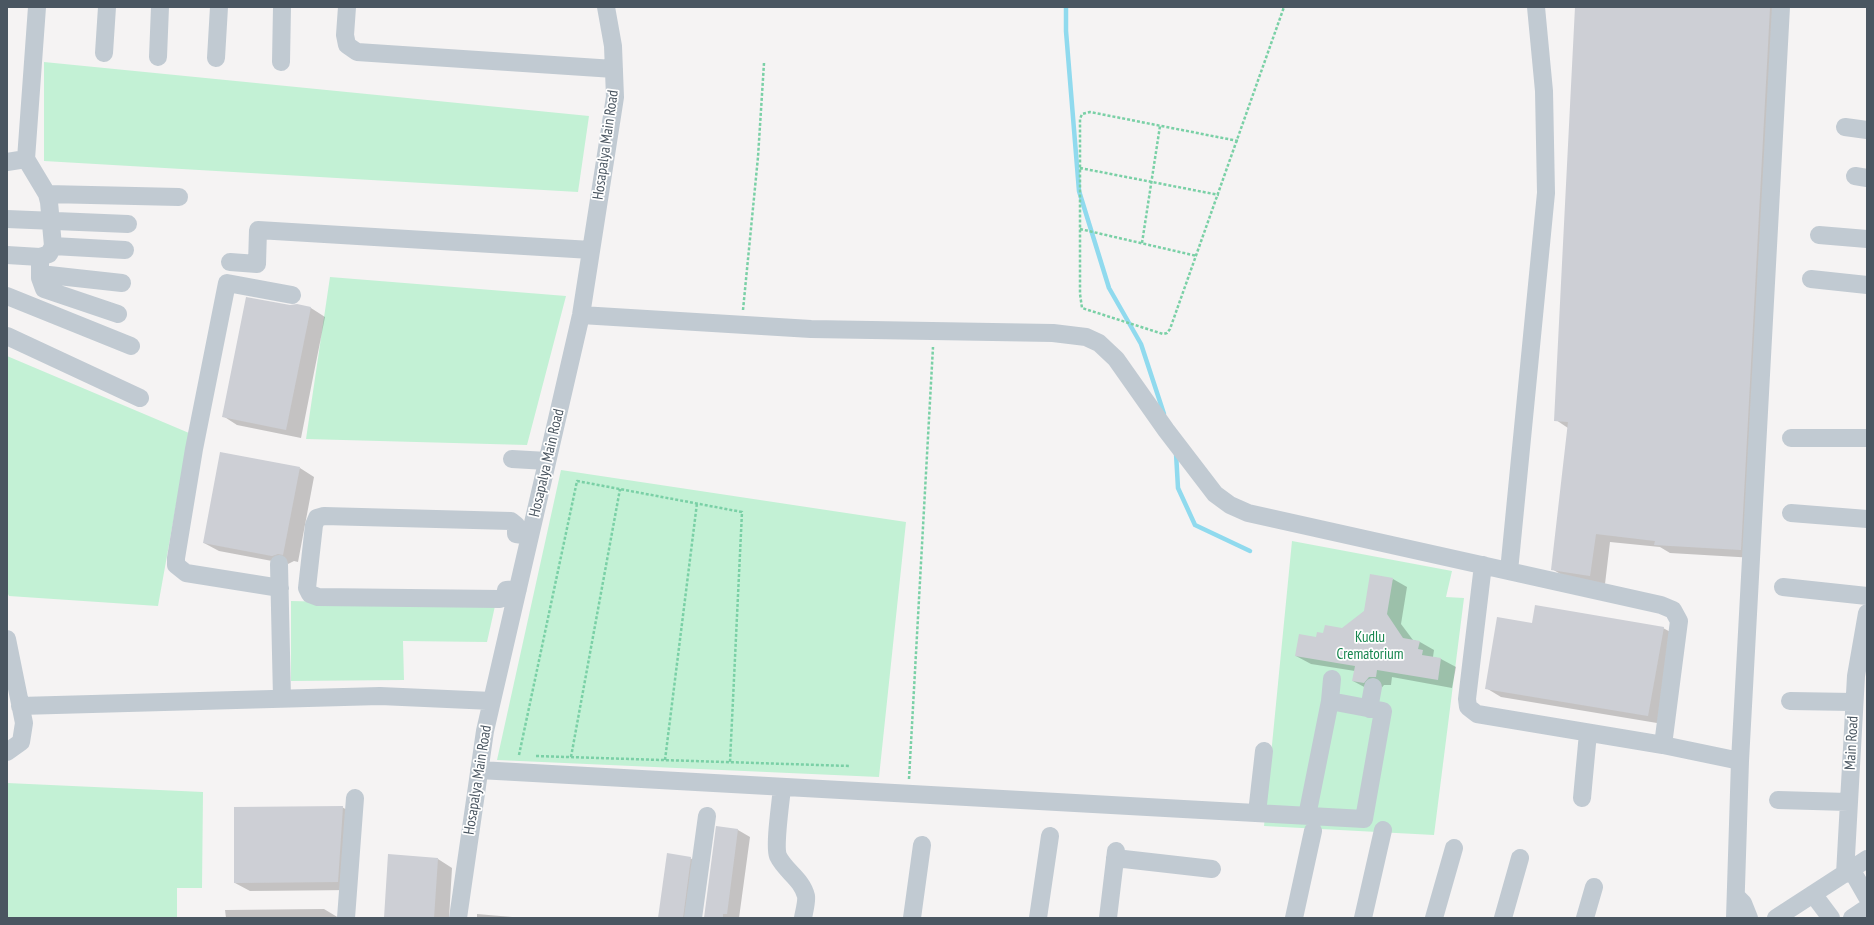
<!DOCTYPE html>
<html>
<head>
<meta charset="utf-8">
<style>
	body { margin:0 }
	#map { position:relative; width:1874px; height:925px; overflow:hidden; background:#f5f3f3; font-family:"PT Sans Narrow",sans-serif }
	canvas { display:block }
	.frame { position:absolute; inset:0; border:8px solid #4a5661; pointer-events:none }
</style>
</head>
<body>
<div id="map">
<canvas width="1874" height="925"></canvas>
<div class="frame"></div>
</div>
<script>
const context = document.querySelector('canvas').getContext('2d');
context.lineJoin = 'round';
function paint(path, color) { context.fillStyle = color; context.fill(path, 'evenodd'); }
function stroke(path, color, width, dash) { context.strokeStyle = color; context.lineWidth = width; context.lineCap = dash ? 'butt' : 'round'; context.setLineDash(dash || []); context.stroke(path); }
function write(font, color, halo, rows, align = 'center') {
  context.font = font + ' "PT Sans Narrow",sans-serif'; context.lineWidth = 3.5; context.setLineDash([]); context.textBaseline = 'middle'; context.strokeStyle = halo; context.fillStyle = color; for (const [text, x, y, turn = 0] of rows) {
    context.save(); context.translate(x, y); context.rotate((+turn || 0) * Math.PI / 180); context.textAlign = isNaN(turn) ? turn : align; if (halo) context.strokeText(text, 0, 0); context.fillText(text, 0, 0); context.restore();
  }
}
const green = new Path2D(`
	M44,62l545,54 -11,76 -534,-31z
	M330,277l236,19 -39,149 -221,-6z
	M7,356l182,77 -31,173 -149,-10 -2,-4z
	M561,470l345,52 -27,255 -382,-17z
	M1292,541l160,30 -6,26 18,1 -30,237 -170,-9z
	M291,601l204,5 -8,36 -84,-1 1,39 -113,1z
	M7,783l196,9 -1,96h-25v30h-170z`);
const shadow = new Path2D(`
	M1576,7h209l-30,551 -85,-5 -10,-6 -50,-5 -5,42 -38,-6 -15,-9 16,-141 -12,-8z
	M290,306l21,2 14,9 -24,121 -64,-13 -14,-9z
	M300,468l14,9 -16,85 -4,-1 -6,3 -69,-13 -15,-8z
	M1393,579l14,8 -6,37 12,16 7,2 14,8 -1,7 8,2 15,8 -4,21 -60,-11 -1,8h-7l-5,6 -11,-2 -15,-8 2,-10 -44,-7 -15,-8 21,-18 26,-9 22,-18z
	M1533,624l130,4 15,8 -15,88 -162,-27 -15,-9z
	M342,807l15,9 -4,74 -103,1 -15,-8z
	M717,827l21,3 12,7 -11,81h-34z
	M690,858l13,7 -8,53h-36z
	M438,859l14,9 -3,50h-64z
	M324,909l15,9h-113l-1,-8z
	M477,914l47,4h-47z`);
const stream = new Path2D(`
	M1066,7v24l13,160 30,97 32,56 23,70
	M1176,453l2,35 17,37 55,26`);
const building = new Path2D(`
	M1575,7h195l-29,543 -87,-5 1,-4 -59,-7 -6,42 -39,-6 17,-148 -14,-1z
	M246,297l44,8 7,-1 14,3 -25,123 -64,-13z
	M220,452l80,15 -17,88 -5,-1 -6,2 -69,-13z
	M1370,574l23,4 -6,36 16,24 17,3 -2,8 5,1 -1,5 19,3 -3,22 -61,-10 -1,7h-7l-5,6 -12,-2 3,-15 -60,-10 4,-22 17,3 1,-5 6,1 2,-8 17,3 22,-17z
	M1535,605l129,22 -16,89 -163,-27 12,-72 35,6z
	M343,806l-5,76 -104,1v-76z
	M716,826l22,3 -11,85h-4v4h-19z
	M667,853l24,4 -8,61h-25z
	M388,854l50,4 -4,60h-50z`);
const path = new Path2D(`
	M1238,141l-148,-29 -8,2 -2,5v175l2,14 81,26 4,-1 3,-4 114,-322
	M1080,168l139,27
	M1080,229l117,27
	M1142,243l18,-117
	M743,310l15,-153 6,-94
	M519,755l58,-274 165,31 -12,250
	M536,756l314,10
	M571,757l49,-268
	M665,760l32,-257
	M909,779l24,-432`);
const minor = new Path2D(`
	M347,7l-2,28 2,10 10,7 257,17
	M104,53l3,-46
	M158,57l2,-50
	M216,58l3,-51
	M281,62l1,-55
	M1845,127l22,3
	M7,162l19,-3 11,-152
	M1855,176l12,2
	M47,194l132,3
	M7,219l121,5
	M1819,235l48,4
	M53,246l72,4
	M7,255l33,2 9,-3 4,-8 -4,-44 -2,-8 -21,-35
	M40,257v21l4,11 74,25
	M230,262l27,2 1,-34 333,20
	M40,274l82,9
	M1811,279l56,6
	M7,296l124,50
	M581,315l230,14 242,4 33,4 13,6 17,16 50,71 49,64 15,11 18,8 413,92 12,5 6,11 -16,124
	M7,336l133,62
	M1791,438h76
	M512,459l35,2
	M1791,513l76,6
	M279,564l3,134
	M1483,565l-16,134 1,8 9,7 186,31 77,16
	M1509,571l37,-378 -2,-102 -8,-84
	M1783,587l84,9
	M280,588l-94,-15 -10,-8v-7l18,-109 33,-166 65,12
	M518,589l-12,1 -1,7 -5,2 -182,-2 -8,-3 -3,-6 7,-63 3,-7 7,-2 187,5 5,4v9l14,2
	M7,639l17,84 -3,19 -14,10
	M1330,701l2,-22
	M1790,701l64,1
	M20,706l360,-10 112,5
	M1369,709l4,-22
	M479,770c295,17 590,33 885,49l19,-108 -53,-10 -23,115
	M782,787c-1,14 -8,58 -4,69 7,15 24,23 28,40 1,6 -2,16 -3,22
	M1582,798l6,-65
	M1778,800l70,2
	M1257,813l7,-62
	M1115,858l97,11
	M1851,869l16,28
	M1845,874l11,-198 11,-63
	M1813,894l18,24
	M1736,896l7,7 6,15
	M346,918l9,-120
	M458,918l27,-187 96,-416 34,-218 -2,-51 -7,-39
	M693,918l14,-102
	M912,918l10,-73
	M1038,918l12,-82
	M1108,918l8,-67
	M1294,918l19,-87
	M1363,918l20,-88
	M1434,918l20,-70
	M1503,918l17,-60
	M1585,918l9,-31
	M1735,918l5,-157 41,-754
	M1776,918l91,-59
	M1852,918l15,-10`);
const streetNames = [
	["Hosapalya Main Road",606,145,-82],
	["Hosapalya Main Road",547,463,-77],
	["Main Road",1852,743,-87],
	["Hosapalya Main Road",478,780,-81]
];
const parkNames = [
	["Kudlu",1370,638],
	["Crematorium",1370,655]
];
paint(green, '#c3f1d5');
paint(shadow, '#0003');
stroke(stream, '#90daee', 4.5);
paint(building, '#cdcfd5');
stroke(path, '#7ad0a6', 2.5, [3, 2]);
stroke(minor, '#c1cad2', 18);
write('15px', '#4a5661', '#fff', streetNames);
write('15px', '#17864f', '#fff', parkNames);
</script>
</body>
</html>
